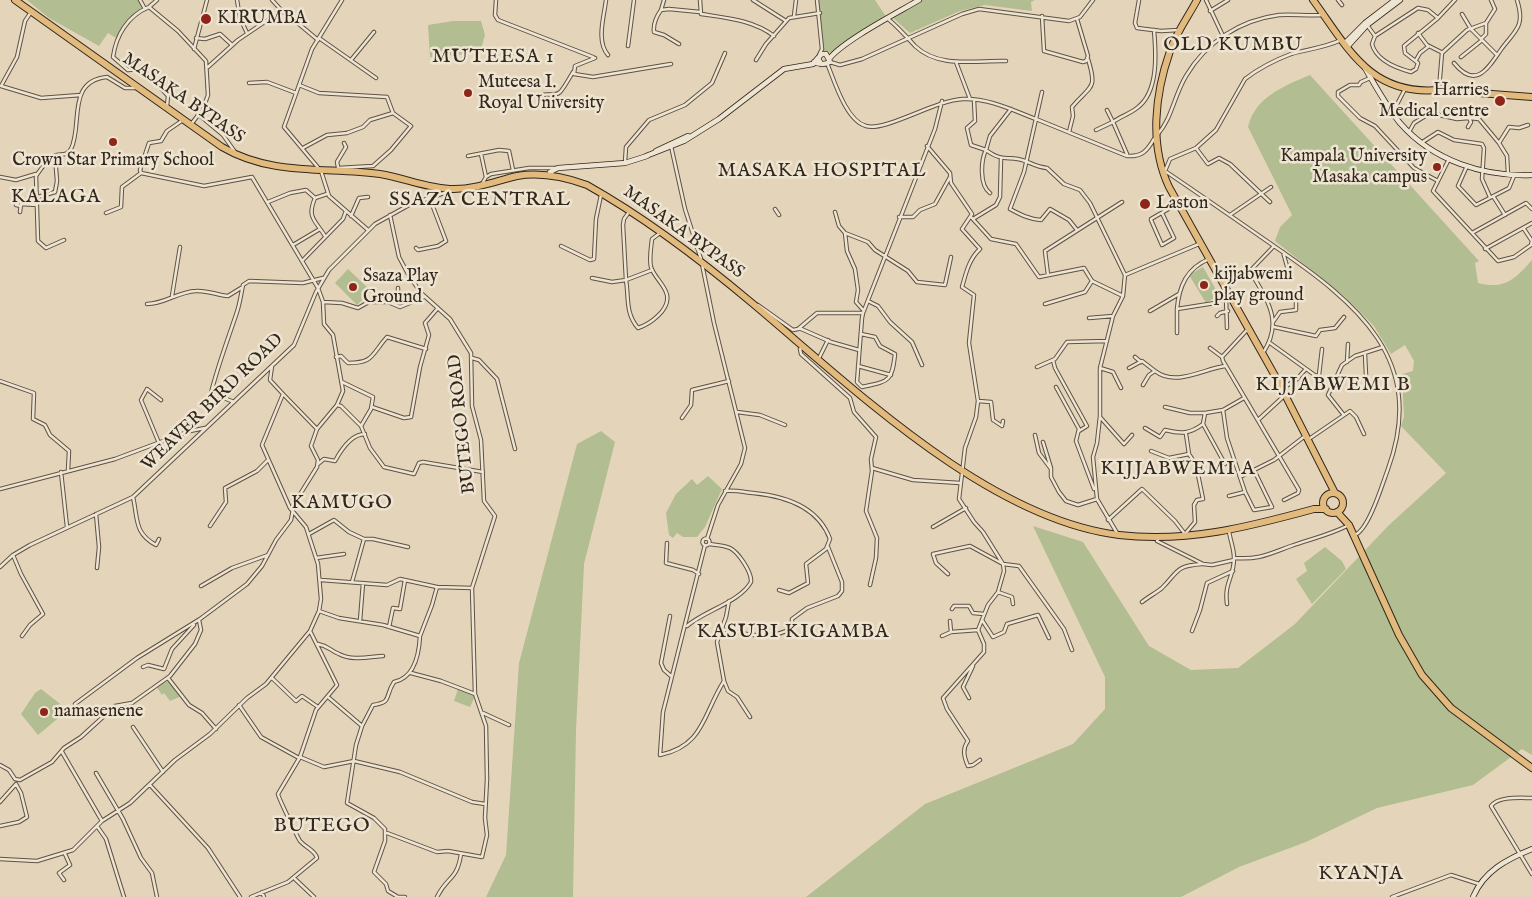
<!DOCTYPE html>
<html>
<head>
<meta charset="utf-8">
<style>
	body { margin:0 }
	canvas { display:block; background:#e4d5ba }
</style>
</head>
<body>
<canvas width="1532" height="897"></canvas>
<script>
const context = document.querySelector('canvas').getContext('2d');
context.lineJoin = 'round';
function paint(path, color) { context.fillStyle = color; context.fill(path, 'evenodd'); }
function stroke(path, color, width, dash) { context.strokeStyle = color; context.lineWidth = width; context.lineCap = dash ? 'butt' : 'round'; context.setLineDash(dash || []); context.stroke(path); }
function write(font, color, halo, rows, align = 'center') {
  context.font = font + ' "IM FELL English",serif'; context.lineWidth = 5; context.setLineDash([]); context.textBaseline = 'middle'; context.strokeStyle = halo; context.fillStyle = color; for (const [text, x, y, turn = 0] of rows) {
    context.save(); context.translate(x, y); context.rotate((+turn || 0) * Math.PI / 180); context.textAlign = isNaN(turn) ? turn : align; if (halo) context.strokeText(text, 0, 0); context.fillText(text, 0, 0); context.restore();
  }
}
const green = new Path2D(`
	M27,0h112l3,8 -15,13 -11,17 -8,-5 -9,13 -50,-28z
	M817,0h58l12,18 -51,34 -12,1z
	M922,0h113l-4,2 1,9 -47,-6 -25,6 -50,22 -17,-15z
	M453,21h28l4,14 -4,14 -16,5 -35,3 -2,-32z
	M1310,75l169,186 -4,2 3,20c27,7 37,-4 54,-23v495l-10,-6 -49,36 -96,23 -71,34 -67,25 -58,30h-375l119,-93 148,-60 32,-35v-32l-72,-151 50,16 66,104 42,24 47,-2 57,-44 93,-98 58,-53 -45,-47 3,-9 -2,-43 11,-3 1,-10 -9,-16 -14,9 -17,-28 -29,-29 -70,-56 5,-14 12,-12 -44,-88c7,-30 36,-41 62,-52z
	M1203,267l16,28 -13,8 -17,-28z
	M348,269l23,22 -14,14 -22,-22z
	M601,431l14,11 -31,122 -8,166 -3,167h-87l20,-42 13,-192 58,-219z
	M708,476l14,13 -17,38 -8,10h-14l-6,-4 -4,5 -4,-3 -3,-22 10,-19 16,-15 5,6z
	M1325,547l17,14 4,8 -34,35 -16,-25 11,-8 -3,-8z
	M171,680l11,16 -12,5 -6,-8 -2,2 -6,-9z
	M41,689l27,21 -30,25 -17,-21 14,-21z
	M458,689l17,7 -5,11 -16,-6z`);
const street = new Path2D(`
	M140,0l5,9
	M237,0l3,18 7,15
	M272,0l11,12
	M342,0l-30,49 -28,78 37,44 8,25 39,34
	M496,0l-1,15 3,5 95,37
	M606,0c-2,17 -10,41 2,55
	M700,0l1,14c26,4 52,6 73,22
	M753,0l33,21
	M817,0l5,49 -3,6
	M1139,0l-4,23 2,5 24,3 18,-1
	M1206,0l17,36
	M1338,0l4,5
	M149,7l8,-7
	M1418,8l10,2 10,8 -34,28 1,7 13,10 -2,6 -5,3c-15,-4 -35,-12 -39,-28l3,-8z
	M661,10l3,-10
	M1210,11l18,-11
	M31,12l-6,9 -8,36 -16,29 40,12 40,-3
	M1462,14l9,15 26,26
	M794,16l2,-16
	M1042,16l2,35 39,11 3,-1 2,-5 -11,-37
	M887,18c11,9 19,18 28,28 24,23 62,14 91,15
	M1438,18l17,-18
	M1367,25l8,11
	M1418,33l9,12 14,7
	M196,38l9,1 15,-5 12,11
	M319,38l57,40
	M1481,39l5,-5v-11
	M679,44l-15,-9 -10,-3c-1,-8 2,-15 7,-22l8,-1 31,3
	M628,46l6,-46
	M194,49l13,-49
	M1461,57l20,-16
	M595,58l-20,8 -1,8 19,3 78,-13
	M351,60l23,-28
	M756,60l10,-16 23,-26 31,-5
	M1416,60l4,-7 9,-7
	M830,62l10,3 22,-6 100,-45 17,-5 90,12 11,-4 13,-17
	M956,62l14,37
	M827,63c7,17 19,58 39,63 19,6 69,-26 97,-27 26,-1 49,11 73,20 30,12 61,25 91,37 15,1 20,-5 27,-17
	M1454,63c21,26 33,7 46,-12 14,-20 26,-23 17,-51
	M208,67l30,-27 40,-27 5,-1 5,3 30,25
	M1370,78l-9,4 -2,3h-9l-12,7v4l22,22 15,8 39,42 24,13
	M249,83l18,-1 29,11
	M299,85l20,8 68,4 6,16
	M1439,89l3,-36 25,-23 19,-7 9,-14 -4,-9
	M1042,92l-18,80 -14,37c11,6 19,10 31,11l9,-11 19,11 8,10
	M530,96c32,-6 24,9 43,-24
	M974,100l1,21 -8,7 4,17 15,5c-5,10 -7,35 4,43
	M167,106l1,-10 -25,-27 -15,1 -15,-13c3,-21 14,-41 36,-50l29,24 28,30 2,34 -5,14 -11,14
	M1011,109l-21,27 -4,14c19,14 23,4 39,11 8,3 12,6 22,7l17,16 16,6 10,13 35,72
	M1393,112l12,-23
	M198,114l25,21 12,17
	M1469,118l10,1 20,24
	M183,120l-16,11 -6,10 -12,2 -9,27 1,3 63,13 48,-9 66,111 5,14 1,22 9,11 10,56 -6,14 -20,24 -34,-35
	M1096,130l17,-8 -6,-12
	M1069,132l4,-16 -1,-9c18,-22 26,-16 16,-48
	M1409,132l5,-9 16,-10 27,6 12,-1 2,4 -3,5
	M1158,134c14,-16 16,-38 28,-58 20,-34 54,-56 93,-61 14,-1 29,1 43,0
	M1421,143l17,-11 16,8 28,4 2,4 -2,31 8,18
	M671,146l14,63 16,50
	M927,146l23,27 1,10 21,31 -10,15 18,20c-11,10 -14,24 -18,38l12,8 -5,48 9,58 -2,16 -11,31 -6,51 15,23 9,10 20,32 1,7 -6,21 14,5 1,7
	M303,148l24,-13 20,-2 16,-6 7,-7 23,-7 18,13 -20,24 -18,16 -35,2
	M1196,148l12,16 11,-6 11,6 40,38
	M481,154l5,23
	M1127,154l-14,-32c7,-5 16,-8 24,-14 22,-16 19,-55 17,-78
	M468,156l31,-6 10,1 4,19
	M1449,159l-16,32 65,70 16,-4 17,-12 1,-4 -8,-12
	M625,162l1,-15 23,-27 36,-15 27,-22 13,-30
	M1467,166l-9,20 18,19 33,-17 5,-12
	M338,167l-1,-5 9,-15 -2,-4
	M1165,171c37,25 73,50 109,75 83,57 154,113 114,223 -6,16 -19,60 -33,66
	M1165,171l5,-12 26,-11 20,-18 29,-51c13,-10 30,-19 46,-25 17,-5 33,-6 50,-14
	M1508,174l-1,-18 -8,-13 10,-16 10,1 9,-3
	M0,177l16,3 20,-6
	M482,184l4,-7 5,-3 38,-6h27
	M1493,196l12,19
	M38,197l17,-5 2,-11 -2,-25
	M268,202l22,-9 16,-3 9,8
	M16,205l5,1
	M775,209l4,6
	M20,212l1,-8 16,1
	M629,212l-5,7 -1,6 3,55 26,-10
	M835,212l4,14 6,7 2,18 8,18 3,21 -2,12 8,9
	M106,213l15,-6 1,-20 19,-14
	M1162,213l12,25 -12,7 -11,-25v-1l26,-15
	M1230,215l41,-28
	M351,216l8,-18 9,-1
	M899,217h14l7,-7 15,-6 15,-27
	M971,217l20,22 25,5 23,33 45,-9 8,13
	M973,219l23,-14 4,-8 1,-38
	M845,233l23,9 7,8 33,21 9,11 28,3 6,-28
	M1472,233l54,-30 6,6
	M325,236c-11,-17 -18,-19 -10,-38l12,-4
	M64,240l-18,8 -8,-7 -2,-65c4,-6 12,-17 18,-20 7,-3 12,1 17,-7 12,-24 -5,-68 36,-72l18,11h12
	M293,245l27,-16
	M561,246l29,14 4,-1 2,-40 5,-24
	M416,248l2,2 20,-4 8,-5 -16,-42
	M1485,249l47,-26
	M1283,252l7,25
	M303,260l40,-41 3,-8
	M702,264l12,59 31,125 -4,16 -23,41 -11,34
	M1250,271c17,29 34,50 13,82
	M1048,275l-3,-24 77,-49
	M592,278l20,4 14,-2c3,17 -1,33 12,48 12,-4 32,-18 29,-33 -2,-10 -13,-18 -16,-28 -2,-8 0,-19 1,-28l8,-6
	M1226,286l24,-15 24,-25
	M172,296l8,-49
	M1226,297l1,31
	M868,301l10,5 12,16 22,20 10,23
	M323,302l19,1 16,5 18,-10 22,-4v-6
	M372,302h16l12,5 24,-10
	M147,304c18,0 30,-12 49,-13 11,-1 21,4 32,5l13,-8
	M1045,304l40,-12 7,-11 31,15
	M758,305l35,25 5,-1 19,-16h45
	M1177,309c2,-23 10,-41 32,-50
	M1150,311l29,-17
	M1217,316l3,-3 8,-2
	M1089,318l24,-2
	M1273,322l7,-10 16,-2v-13
	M1274,327l42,9 4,-6 15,-2 9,-11
	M799,328l32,14 28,8
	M1247,330l-25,27 1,4 76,129 -1,3 -14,7
	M1177,333v-24l38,-6 13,-7
	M861,334l14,3 5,9 15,8c-3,28 -6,27 -33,33l-5,-5 5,-64 1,-5 72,-184 7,-28
	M1270,343l46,33 3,-1 3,-26
	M803,347l-3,2 1,5 49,44 4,14 22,25 -5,22 1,12 -6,40 11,27 -1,20 -6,27
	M1210,348l12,9
	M1365,354l1,21
	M336,357l5,-1 7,7c26,0 23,-8 39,-26l39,12
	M1135,357l6,5
	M472,358l7,2 18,19 18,70
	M819,358l9,-18
	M1053,360l2,8 32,58 -8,5
	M1347,362l1,-18
	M858,366l33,9
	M1037,367l18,-8 12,-17 40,-1
	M1100,368l13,4 8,16
	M1129,368l13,-7 13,10
	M0,381l34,12 -1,26 12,6 5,10 19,16 -1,19
	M342,382l31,15 -2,12 -10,17
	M1143,385l6,-10 6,-4c21,16 48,-2 70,-5
	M1056,387l23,42 -3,12 18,48
	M1283,388l13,-8 9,-10
	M978,401l13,1 2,18 9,6 1,-5
	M234,402l-23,-9c7,-28 17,-54 26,-81 3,-9 4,-18 6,-27l6,-4 54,2 20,-5
	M337,405l4,1 20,20 9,22 14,19 30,7 5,-11 4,-1 60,10
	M372,407l32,11 7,-1 9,-50 9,-32 -4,-12 13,-15
	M1165,407l25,6h15
	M1223,410l4,28 13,39
	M737,412l23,3 25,10
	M1343,414l-15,-19 14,-30 13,-9 28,-9
	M1100,417l24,27 8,-9
	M682,418l9,-13 1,-15 37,-9
	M1258,420l26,-24
	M1203,424l22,40
	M1145,428l15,9 5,-7c16,4 25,4 38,-6l2,-11 18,-3 21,-12
	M1186,434l3,20
	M1035,435l4,18 12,16v8l8,15 7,9 12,4 19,-6 -4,-42 4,-14 3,-27v-48l13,-52 10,-20 2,-21 74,-31
	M1309,439l41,-28 6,6 8,17
	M1043,442l8,26
	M159,443l-18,-43 6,-11 14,11
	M1151,451l18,7 20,-4 7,11 7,34 -6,1 -3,5 1,17 -10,12
	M318,464l6,-5 11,2c6,-11 16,-27 30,-27
	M872,468l41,12 47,3
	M61,472l6,55
	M0,489l115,-30 75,-28 15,-3
	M725,491c10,-1 19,1 28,2 32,3 65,13 77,46l-4,10 -20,15 2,19 -19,10 -10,-3
	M1245,492l9,18 18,-3 -18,-37
	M1229,496l16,-4 -5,-15 34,-17 31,-24
	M133,497c5,22 1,36 23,48l3,-6
	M1097,499l20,34
	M96,514l3,33 -2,21
	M1108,520l34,-31 33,32 10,13
	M210,526l16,-24 -1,-14 32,-17 11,-11
	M933,527l33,-19
	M309,534l25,-14 15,12 15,7h9l35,8
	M702.5 542a3.5 3.5 0 1 1 7 0a3.5 3.5 0 1 1-7 0Z
	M1158,539l-1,2 46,23 9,1 22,-5
	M667,543l-1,20 27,7 6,4
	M705,545l-42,167 -3,43c44,-9 43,-41 64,-74
	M13,555l8,19 22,40 -13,11 -8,11
	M316,558l28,-4
	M1234,558c25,2 35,-4 57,-12 20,-7 38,-11 56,-20
	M0,567l13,-12 17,-10 103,-48 161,-152 22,-53 13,-22 46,-46 34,-19 44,-15
	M948,574l-12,-11 -3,-9 37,-8 33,18 16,2 45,63 8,21
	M321,580l66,5 13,-6 37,8 35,1
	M352,582l12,-43
	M201,586l31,-18 36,-13
	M729,601l-3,16 -9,25 7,39 4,10 9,6 13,20
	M1142,602c6,-5 14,-9 20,-14 17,-17 13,-22 40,-24
	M1227,604c-3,-22 7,-26 7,-46 0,-10 -4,-18 -5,-27
	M952,609l2,-3h15l4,7 11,1
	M319,611l20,7 44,7 37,11 12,-31 5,-18
	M670,616l-9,47 3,7 7,6
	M982,620l11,17 11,-5 3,-8 31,-9 11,23
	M360,621l3,-38
	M950,621l1,11
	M687,626c17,-15 53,-24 64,-44 1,-10 -13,-30 -21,-34 -6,-3 -14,-3 -21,-4
	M389,627l4,-19 7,1 5,-29
	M721,629c22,5 51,12 71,-1v-9l15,-11 31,-12 4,-5v-9l-14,-35
	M1192,631l8,-21 7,-27 26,-12
	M942,636l9,-4 27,-2
	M318,644c13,3 11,6 21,10 13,7 30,3 44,2
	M143,667l5,-2 16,4 8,-20 22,-24
	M411,673l30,8 34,13
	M168,678l21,27 13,8 14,16
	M272,678l24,23 6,-5 16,11
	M328,697l34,29 -6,19 -9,58 27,15 11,11v12l-11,31 12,12 2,7 10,6h7
	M969,698l-6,-11 10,-21
	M75,704l62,-46 63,-39 47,-35 15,-18 14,-26 15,-20 3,-16 23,-37 1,-7 -7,-14 6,-17
	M239,705l22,32 38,21
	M483,713l26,12
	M362,726l11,-21c20,-3 11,-8 21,-23 20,-4 25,-26 26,-46
	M133,727l30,45
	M62,752l40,69
	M300,757l24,10 30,-6 46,11 72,30 13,2
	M980,760l-7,5 -5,1c-4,-9 -6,-17 0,-25l-21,-32 -4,-11 41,-46v-8l-6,-14 10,-25 10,-13
	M0,765l9,5 6,9 5,1 32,-18 12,-14 17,-11 34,-31 17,-3 38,-27 25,-32 6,-14 -2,-10
	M96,773l27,46 18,39 11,15 5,24
	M150,785l58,63 32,49
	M1532,798c-12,0 -34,-2 -41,8l41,68
	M0,802l16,-18
	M0,826l19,-4 8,-5 -6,-24 -5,-9
	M97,826l9,13 18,58
	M387,833l50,19 11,-1 34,6 5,-22 -2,-17 2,-39 -1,-53 -11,-32 -3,-106 23,-72 -11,-15 -3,-61 -9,-34 -1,-53 -21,-34 -29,-26 -13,-19 -9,-17 -9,-42
	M0,859l37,2 36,-11 29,-29 28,-18 45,-43 35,-26 37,-36 19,-14 44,-53 9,-20 2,-12 -3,-35 -12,-37 -16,-19 -28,-63 21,-51 -13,-14 2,-14
	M295,879l19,18
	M64,880l-5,-7 11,-8 -5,-11
	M262,892l2,5
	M251,897l37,-15 29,-24c-2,-8 -11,-10 -17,-17 -2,-3 -22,-44 -22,-47l22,-37 16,-47 21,-25 -27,-54
	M437,897c10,-21 20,-16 24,-43
	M1392,897l59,-22 28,9`);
const secondary = new Path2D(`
	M1345,43l20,-20 30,-23
	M1348,46l19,-21 33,-25
	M829,59c14,-18 68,-46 90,-59
	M814,62c6,2 10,3 16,0l-4,-8h-4l-4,4 3,6
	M1365,68c11,19 22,39 35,55 33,38 84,54 132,52
	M656,151l32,-15
	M646,156l38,-15 35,-22 65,-50 29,-5 5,-6
	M551,175l-1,-3 8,-4 67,-5 22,-7
	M1473,897c11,-26 34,-38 59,-48`);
const highway = new Path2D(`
	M15,0l207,147c49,29 104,20 158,27 25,4 49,15 74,15 22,0 42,-8 63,-13 24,-4 48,1 70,9 57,32 115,76 165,118 98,82 235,216 367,232 68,8 129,-8 195,-26h12
	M1197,0c-9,17 -21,33 -27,51 -15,43 -21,94 -1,136l110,196 56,110
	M1313,0c35,48 57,96 126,90l93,7
	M1323 503a10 10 0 1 1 20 0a10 10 0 1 1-20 0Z
	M1337,512l12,13 50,110 23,40 29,33 81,60`);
const markers = [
	[206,19,6,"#8f2418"],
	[468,93,5,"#8f2418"],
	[1500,101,6,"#8f2418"],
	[113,142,5,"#8f2418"],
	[1437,167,5,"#8f2418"],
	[1145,204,6,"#8f2418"],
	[1204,285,5,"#8f2418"],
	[353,287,5,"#8f2418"],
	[44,712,5,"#8f2418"]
];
const poiNames = [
	["KIRUMBA",217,19],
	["Muteesa I.",478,83],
	["Royal University",478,104],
	["Harries",1489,91,"right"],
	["Medical centre",1489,112,"right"],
	["Kampala University",1427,157,"right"],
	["Masaka campus",1427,178,"right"],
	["Crown Star Primary School",113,161,"center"],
	["Laston",1156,204],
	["kijjabwemi",1214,275],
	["play ground",1214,296],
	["Ssaza Play",363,277],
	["Ground",363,298],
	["namasenene",54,712]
];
const streetNames = [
	["MASAKA BYPASS",183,99,35],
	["MASAKA BYPASS",683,233,36],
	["WEAVER BIRD ROAD",213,403,-44],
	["BUTEGO ROAD",463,424,-96]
];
const quarterNames = [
	["OLD KUMBU",1233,46],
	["MUTEESA 1",493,58],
	["MASAKA HOSPITAL",822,172],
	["KALAGA",56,198],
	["SSAZA CENTRAL",480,201],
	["KIJJABWEMI B",1333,386],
	["KIJJABWEMI A",1178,470],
	["KAMUGO",342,504],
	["KASUBI KIGAMBA",793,633],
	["BUTEGO",322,827],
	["KYANJA",1361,875]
];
paint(green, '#b2bd91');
stroke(street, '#5f5244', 4.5);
stroke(secondary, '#33271c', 6);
stroke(highway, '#33271c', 8);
stroke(street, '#ede4d2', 2.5);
stroke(secondary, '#ede4d2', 4.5);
stroke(highway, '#e2ba7d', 6);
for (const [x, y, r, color] of markers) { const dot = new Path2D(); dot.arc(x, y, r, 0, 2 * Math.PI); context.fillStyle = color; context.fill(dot); stroke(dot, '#ede4d2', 2); }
write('18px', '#33271c', '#ede4d2', poiNames, 'left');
write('18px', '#33271c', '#ede4d2', streetNames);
context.letterSpacing = '1px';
write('20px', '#33271c', '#ede4d2', quarterNames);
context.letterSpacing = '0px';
</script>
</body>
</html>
